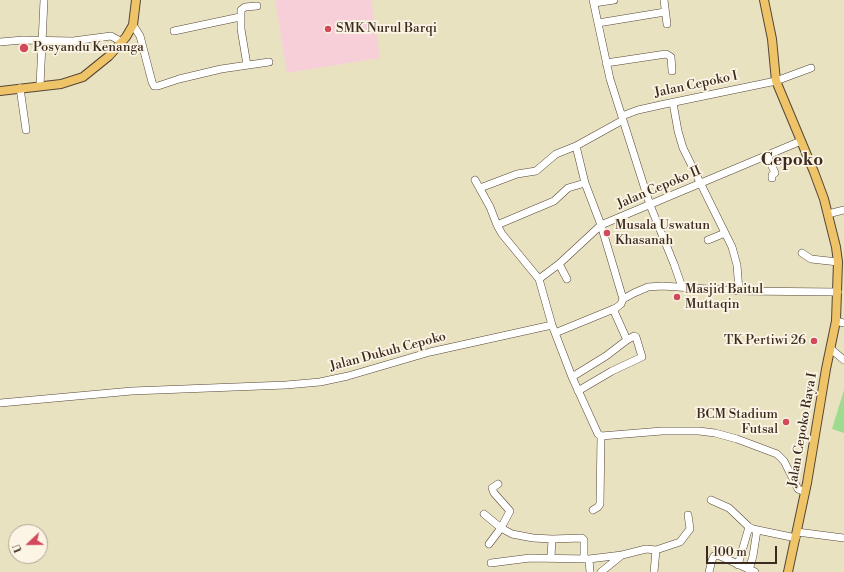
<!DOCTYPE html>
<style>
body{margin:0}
#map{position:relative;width:844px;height:572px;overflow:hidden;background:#e9e2c0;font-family:"Libre Bodoni",serif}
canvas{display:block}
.north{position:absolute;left:8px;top:524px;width:40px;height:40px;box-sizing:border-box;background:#fcf5e5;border:1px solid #afa495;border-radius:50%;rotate:248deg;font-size:11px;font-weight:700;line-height:16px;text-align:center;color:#3b2a1e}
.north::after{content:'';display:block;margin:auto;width:14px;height:18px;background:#d1495b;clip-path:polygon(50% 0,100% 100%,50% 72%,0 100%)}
.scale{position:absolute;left:706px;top:546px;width:71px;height:18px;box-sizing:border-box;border:2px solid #3b2a1e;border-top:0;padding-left:5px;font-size:12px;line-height:14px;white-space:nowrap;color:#3b2a1e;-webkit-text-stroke:3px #fcf5e5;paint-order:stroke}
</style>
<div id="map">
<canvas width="844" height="572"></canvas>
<div class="north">U</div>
<div class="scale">100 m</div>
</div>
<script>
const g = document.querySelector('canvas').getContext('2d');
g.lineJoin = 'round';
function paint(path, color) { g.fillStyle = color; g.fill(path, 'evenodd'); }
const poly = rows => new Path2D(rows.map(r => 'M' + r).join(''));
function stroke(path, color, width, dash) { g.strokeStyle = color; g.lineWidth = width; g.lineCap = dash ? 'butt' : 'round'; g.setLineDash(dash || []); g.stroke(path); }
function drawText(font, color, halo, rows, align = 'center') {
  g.font = font + ' "Libre Bodoni",serif'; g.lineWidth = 3.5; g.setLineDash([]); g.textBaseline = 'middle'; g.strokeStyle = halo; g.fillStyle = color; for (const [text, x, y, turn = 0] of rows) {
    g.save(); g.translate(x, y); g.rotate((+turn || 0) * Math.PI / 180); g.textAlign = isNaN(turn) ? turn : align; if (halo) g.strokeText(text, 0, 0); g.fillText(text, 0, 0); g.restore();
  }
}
const built = poly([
 [275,0,371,0,380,58,287,73]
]);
const green = poly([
 [844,390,844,433,832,429]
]);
const minor = poly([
 [593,0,610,79,623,120,650,205,674,264,682,287],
 [664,0,667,24],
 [594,3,614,0],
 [598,23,665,12],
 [133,25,140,36,152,82,154,86,158,86,179,79,221,69,269,62],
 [174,31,240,17],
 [0,42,23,40,73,41,111,36,122,42],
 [606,63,666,54,671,57,672,71],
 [247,65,241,29,241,10,245,7,257,6],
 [40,86,44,0],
 [20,88,26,130],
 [673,103,678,131,683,148,732,247,737,265,739,291],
 [622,116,638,110,665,104,776,81,811,68],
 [576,146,585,183,601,225,623,299],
 [767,155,775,173,772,175,772,178],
 [475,180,490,207,497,225,502,234,539,279,552,325,572,377,598,434,601,436,662,431,699,431,715,433,737,439,777,454,784,461,798,489,805,492],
 [480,188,517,174,536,171,556,154,576,146,623,120],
 [828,214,844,210],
 [497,225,554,201,568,188,585,183],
 [708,240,725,233],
 [802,253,811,259,838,262],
 [559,264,567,279],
 [539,279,559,264,601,225,801,141],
 [623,299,634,293,648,287,662,286,739,291,838,292],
 [613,309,627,340],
 [836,321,844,323],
 [555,333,616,308,621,304,623,299],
 [831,349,844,360],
 [572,377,606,356,627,340,634,336,636,337,642,357,612,371,578,391],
 [0,403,132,391,286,385,320,382,348,376,430,352,552,325],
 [711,500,729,508,749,527,753,529,796,538],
 [593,510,598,507,600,504,601,436],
 [484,514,501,528,512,534,533,538,552,539,551,557],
 [797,532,844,538],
 [552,539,582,538,584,540,584,558],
 [489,544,501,528,510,511,494,493,492,488,498,484],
 [622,555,646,549,656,550,680,542,690,529,688,515],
 [589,559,590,572],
 [491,563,530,558,589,559,622,555,601,572],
 [738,565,749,527],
 [749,570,753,556,757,530],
 [654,572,656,550],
 [709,572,712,560,714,556,718,555,755,572]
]);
const major = poly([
 [764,0,772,39,776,81,814,172,824,199,836,247,838,262,836,321,826,369,807,483,788,572],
 [0,91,61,84,83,77,109,56,126,37,133,25,136,0]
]);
const markers = [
 [328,29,4,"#d1495b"],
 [24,48,5,"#d1495b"],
 [607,233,4,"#d1495b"],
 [677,297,4,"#d1495b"],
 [814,341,4,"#d1495b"],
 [786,422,4,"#d1495b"]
];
const poiNames = [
 ["SMK Nurul Barqi",336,29],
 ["Posyandu Kenanga",33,48],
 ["Musala Uswatun",615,226],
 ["Khasanah",615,241],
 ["Masjid Baitul",685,290],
 ["Muttaqin",685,305],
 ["TK Pertiwi 26",806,341,"right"],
 ["BCM Stadium",778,415,"right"],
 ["Futsal",778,430,"right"]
];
const streetNames = [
 ["Jalan Cepoko I",696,85,-12],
 ["Jalan Cepoko II",659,188,-23],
 ["Jalan Dukuh Cepoko",388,352,-15],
 ["Jalan Cepoko Raya I",803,430,-80]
];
const districtNames = [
 ["Cepoko",792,161]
];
paint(built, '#f6cfd8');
paint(green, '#9fdb8f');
stroke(minor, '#554636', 8);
stroke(major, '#554636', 10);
stroke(minor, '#fff', 7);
stroke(major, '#efc469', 8);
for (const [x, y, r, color] of markers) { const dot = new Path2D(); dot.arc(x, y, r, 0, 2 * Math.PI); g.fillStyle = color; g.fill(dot); stroke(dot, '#fcf5e5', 1.5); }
drawText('13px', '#3b2a1e', '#fcf5e5', poiNames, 'left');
drawText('13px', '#3b2a1e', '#fcf5e5', streetNames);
drawText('bold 17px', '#3b2a1e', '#fcf5e5', districtNames);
</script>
